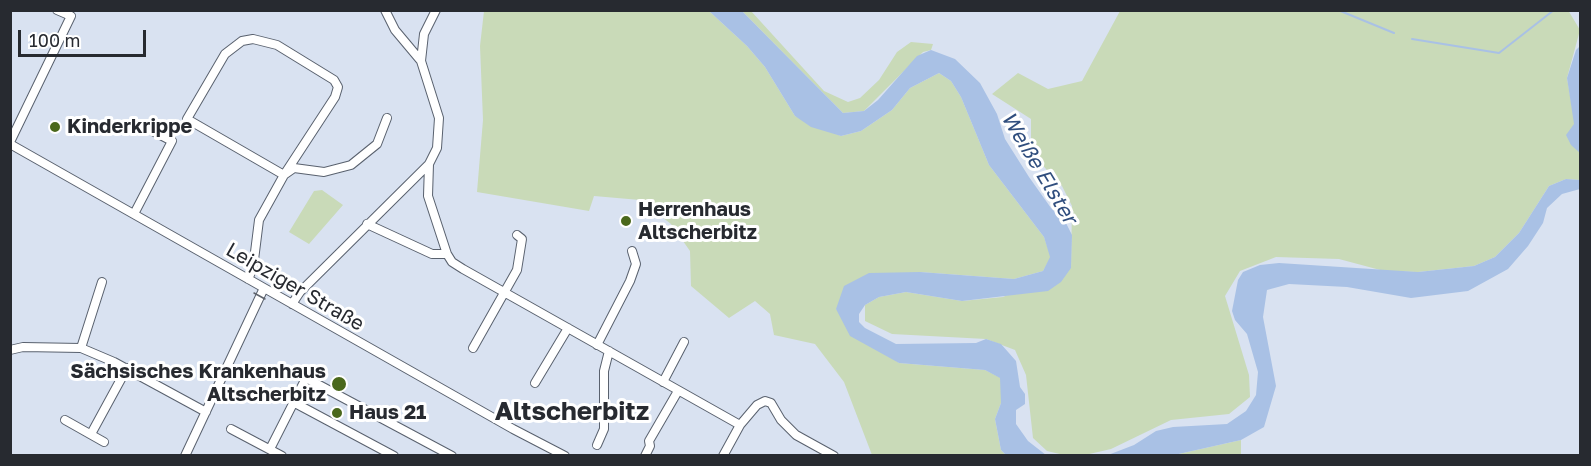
<!DOCTYPE html>
<meta charset="utf-8">
<style>
body{margin:0}
#map{position:relative;width:1591px;height:466px;overflow:hidden;background:#d9e2f1;font-family:"Golos Text",sans-serif}
canvas{display:block}
.frame{position:absolute;inset:0;border:12px solid #272a30;pointer-events:none}
.scale{position:absolute;left:18px;top:30px;width:128px;height:27px;box-sizing:border-box;border:3px solid #272a30;border-top:0;padding-left:8px;font-size:18px;line-height:21px;white-space:nowrap;color:#272a30;-webkit-text-stroke:4px #fff;paint-order:stroke}
</style>
<div id="map">
<canvas width="1591" height="466"></canvas>
<div class="frame"></div>
<div class="scale">100 m</div>
</div>
<script>
const g = document.querySelector('canvas').getContext('2d');
g.lineJoin = 'round';
function paint(path, color) { g.fillStyle = color; g.fill(path, 'evenodd'); }
const poly = rows => new Path2D(rows.map(r => 'M' + r).join(''));
function stroke(path, color, width, dash) { g.strokeStyle = color; g.lineWidth = width; g.lineCap = dash ? 'butt' : 'round'; g.setLineDash(dash || []); g.stroke(path); }
function drawText(font, color, halo, rows, align = 'center') {
  g.font = font + ' "Golos Text",sans-serif'; g.lineWidth = 6; g.setLineDash([]); g.textBaseline = 'middle'; g.strokeStyle = halo; g.fillStyle = color; for (const [text, x, y, turn = 0] of rows) {
    g.save(); g.translate(x, y); g.rotate((+turn || 0) * Math.PI / 180); g.textAlign = isNaN(turn) ? turn : align; if (halo) g.strokeText(text, 0, 0); g.fillText(text, 0, 0); g.restore();
  }
}
const green = poly([
 [1568,10,1580,30,1567,78,1580,153,1580,180,1566,179,1549,186,1519,233,1495,257,1474,266,1418,272,1384,271,1339,259,1276,257,1240,271,1225,296,1249,375,1250,397,1229,414,1171,420,1111,449,1085,455,1064,455,1047,451,1033,438,1026,375,1015,350,986,339,892,334,865,321,865,305,879,297,906,292,962,301,1003,297,1071,268,1072,206,1062,186,1031,153,1031,119,992,94,1018,73,1048,89,1082,81,1120,11],
 [484,11,709,11,747,46,765,67,795,116,841,136,861,131,892,110,910,88,939,73,951,81,961,97,989,165,1044,237,1051,257,1043,271,1014,279,920,272,836,309,899,363,985,370,1001,378,1001,403,995,419,1001,450,1006,455,872,455,844,382,815,344,774,335,770,314,755,301,729,318,691,286,690,251,671,224,640,200,594,196,589,211,477,192,483,120,480,46],
 [742,11,751,11,824,91,848,102,860,98,879,80,897,52,911,42,933,44,931,50,923,52,864,111,843,113],
 [322,190,343,205,309,244,289,232,314,191],
 [1241,440,1241,455,1174,455]
]);
const water = poly([
 [709,11,742,11,843,113,864,111,878,100,917,56,931,50,955,59,980,83,997,114,1005,139,1029,177,1051,208,1066,223,1072,235,1071,268,1061,282,1048,291,962,301,906,292,879,297,865,305,859,314,859,322,865,328,896,344,976,343,986,339,1001,344,1016,361,1020,387,1025,394,1025,404,1016,410,1016,424,1028,441,1046,455,1006,455,1001,450,995,419,1001,403,1000,378,985,370,899,363,850,336,836,309,844,286,869,273,920,272,1014,279,1043,271,1050,257,1044,237,989,165,961,97,951,81,939,73,910,88,892,110,861,131,841,136,811,127,795,116,765,67,747,46],
 [1580,46,1580,153,1571,145,1566,135,1574,124,1567,78,1576,50],
 [1566,179,1580,180,1580,189,1562,194,1547,208,1543,223,1528,246,1508,269,1468,291,1411,298,1347,287,1289,284,1267,290,1263,317,1276,386,1264,427,1241,440,1174,455,1108,455,1134,445,1156,431,1173,427,1227,424,1246,411,1256,395,1258,372,1247,334,1235,320,1232,311,1238,280,1243,272,1260,265,1279,263,1418,272,1474,266,1495,257,1519,233,1549,186]
]);
const stream = poly([
 [1338,10,1394,33],
 [1412,39,1499,53,1554,10]
]);
const minor = poly([
 [253,39,277,45,334,80,338,87,335,97,284,175,187,119,225,54,242,41,253,39],
 [421,61,424,34,436,10],
 [10,142,71,16,57,10],
 [10,144,513,429,565,456],
 [134,214,172,141,143,126],
 [367,224,432,254,447,254,428,196,429,164],
 [447,254,452,262,463,269,740,425],
 [248,279,253,268,259,220,284,175,294,168,324,172,351,165,377,144,387,118],
 [292,304,300,292,429,164,437,148,439,118,421,61,395,30,385,10],
 [597,345,630,281,636,264,632,251],
 [81,348,102,282],
 [473,348,517,270,522,239,517,235],
 [10,350,23,347,81,348,114,362,206,412],
 [663,382,684,342],
 [535,383,568,328],
 [293,402,394,456],
 [65,420,104,442],
 [231,429,282,456],
 [91,434,127,368],
 [597,445,604,429,604,371,609,351],
 [270,449,306,378,452,456],
 [185,456,264,288],
 [645,456,650,446,649,441,678,391],
 [723,456,740,425,757,405,765,401,771,403,781,420,796,435,834,456]
]);
const tram = poly([
 [254,293,265,299]
]);
const markers = [
 [55,127,6,"#4a681c"],
 [626,221,6,"#4a681c"],
 [339,384,8,"#4a681c"],
 [337,413,6,"#4a681c"]
];
const poiNames = [
 ["Kinderkrippe",67,127],
 ["Herrenhaus",638,210],
 ["Altscherbitz",638,233],
 ["Sächsisches Krankenhaus",326,372,"right"],
 ["Altscherbitz",326,395,"right"],
 ["Haus 21",349,413]
];
const streetNames = [
 ["Leipziger Straße",295,287,30]
];
const waterNames = [
 ["Weiße Elster",1039,168,59]
];
const districtNames = [
 ["Altscherbitz",572,412]
];
paint(green, '#c9dab8');
paint(water, '#a9c1e5');
stroke(stream, '#a9c1e5', 2);
stroke(minor, '#59616e', 10);
stroke(minor, '#fff', 8);
stroke(tram, '#5e636c', 1.5);
for (const [x, y, r, color] of markers) { const dot = new Path2D(); dot.arc(x, y, r, 0, 2 * Math.PI); g.fillStyle = color; g.fill(dot); stroke(dot, '#fff', 2); }
drawText('bold 20px', '#272a30', '#fff', poiNames, 'left');
drawText('20px', '#272a30', '#fff', streetNames);
drawText('italic 21px', '#304e7e', '#fff', waterNames);
drawText('bold 26px', '#272a30', '#fff', districtNames);
</script>
